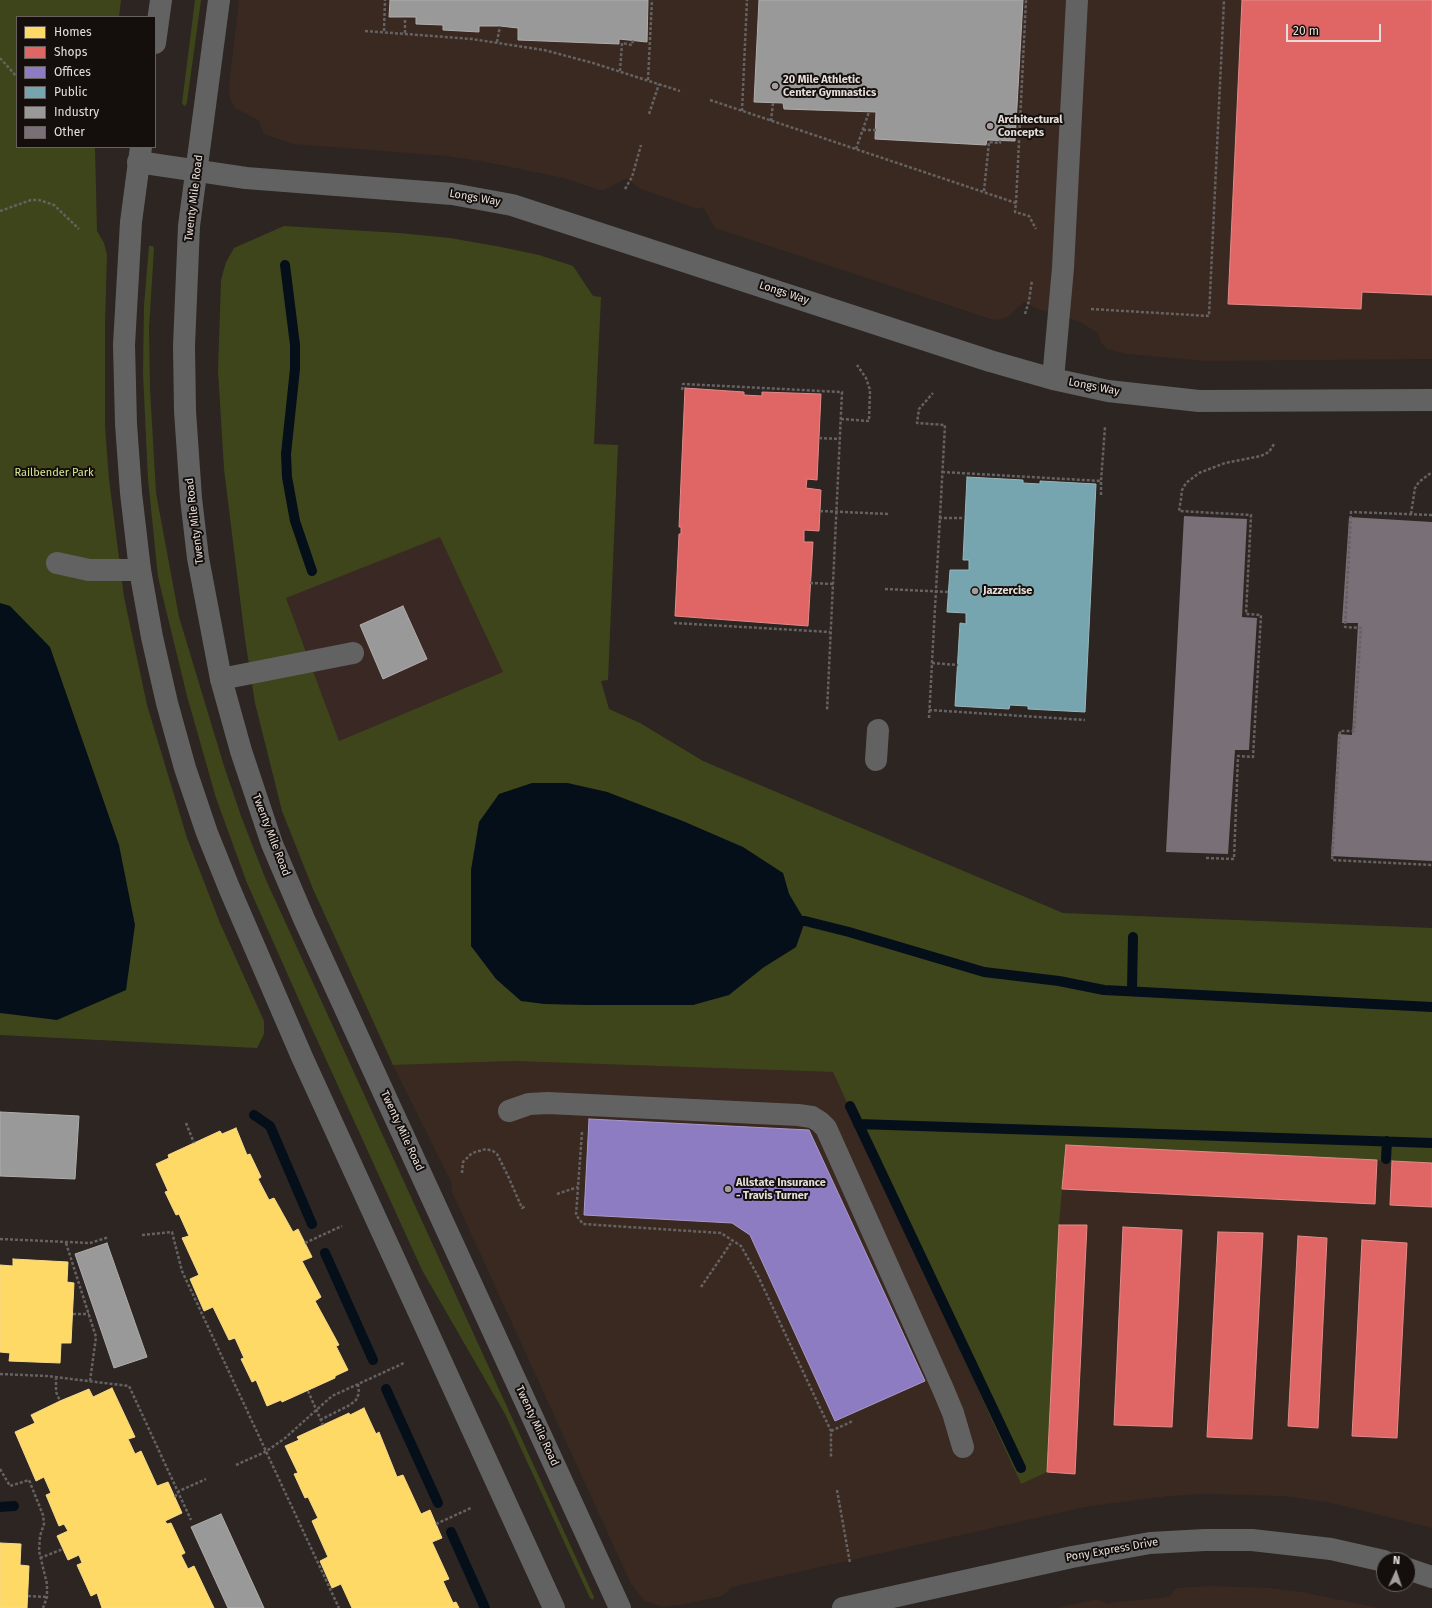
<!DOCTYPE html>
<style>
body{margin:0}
#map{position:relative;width:1432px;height:1608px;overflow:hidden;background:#2c2522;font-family:"Fira Sans",sans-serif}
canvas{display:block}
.legend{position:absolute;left:16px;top:16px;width:140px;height:132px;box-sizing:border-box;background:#140f0c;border:1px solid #68615e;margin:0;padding:5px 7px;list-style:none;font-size:12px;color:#e5ddd9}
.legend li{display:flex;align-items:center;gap:8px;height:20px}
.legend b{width:20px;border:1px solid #68615e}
.north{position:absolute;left:1376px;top:1552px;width:40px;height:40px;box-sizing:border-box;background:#140f0c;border:1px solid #68615e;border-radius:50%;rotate:3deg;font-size:11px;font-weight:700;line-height:16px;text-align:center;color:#e5ddd9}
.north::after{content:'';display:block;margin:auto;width:14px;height:18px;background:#a49d99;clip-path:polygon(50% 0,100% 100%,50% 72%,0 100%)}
.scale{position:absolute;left:1286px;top:24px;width:95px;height:18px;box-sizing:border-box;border:2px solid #e5ddd9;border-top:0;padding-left:5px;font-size:12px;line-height:14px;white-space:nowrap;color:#e5ddd9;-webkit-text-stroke:3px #140f0c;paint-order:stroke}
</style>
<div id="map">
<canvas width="1432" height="1608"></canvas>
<ul class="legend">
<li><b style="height:11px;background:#ffd966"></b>Homes</li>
<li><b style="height:11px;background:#e06666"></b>Shops</li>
<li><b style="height:11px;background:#8e7cc3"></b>Offices</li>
<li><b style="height:11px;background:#76a5af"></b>Public</li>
<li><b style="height:11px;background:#999"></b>Industry</li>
<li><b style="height:11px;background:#796f77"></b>Other</li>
</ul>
<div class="north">N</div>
<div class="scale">20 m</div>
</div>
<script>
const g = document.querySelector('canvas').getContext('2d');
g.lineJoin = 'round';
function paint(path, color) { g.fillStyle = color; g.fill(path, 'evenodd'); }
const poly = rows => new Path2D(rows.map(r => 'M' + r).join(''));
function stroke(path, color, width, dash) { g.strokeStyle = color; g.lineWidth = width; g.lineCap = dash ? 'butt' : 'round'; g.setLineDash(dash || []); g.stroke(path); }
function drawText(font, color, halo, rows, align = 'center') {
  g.font = font + ' "Fira Sans",sans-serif'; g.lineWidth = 4; g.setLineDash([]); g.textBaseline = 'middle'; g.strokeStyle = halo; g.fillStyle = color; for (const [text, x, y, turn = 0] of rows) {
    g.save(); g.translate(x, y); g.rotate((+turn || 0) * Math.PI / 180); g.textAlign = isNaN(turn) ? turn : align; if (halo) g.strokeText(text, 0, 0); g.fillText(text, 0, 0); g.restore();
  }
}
const built = poly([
 [239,0,1432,0,1432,359,1207,361,1127,354,1107,349,1101,343,1098,333,1078,321,1038,309,1024,302,1009,316,998,320,991,319,715,228,703,207,698,209,639,188,627,178,604,190,599,190,564,178,486,162,447,156,293,144,264,134,258,120,235,108,231,101,229,92,230,76],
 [513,1061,833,1072,1021,1484,1059,1225,1066,1145,1432,1163,1432,1528,1327,1502,1282,1496,1205,1494,1168,1496,1090,1506,1014,1523,732,1587,722,1596,685,1604,664,1607,645,1601,631,1584,452,1192,451,1182,393,1065],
 [1210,1586,1269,1588,1302,1592,1379,1608,1056,1608,1097,1599,1107,1604,1115,1602,1160,1598,1170,1596,1176,1588]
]);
const industrial = poly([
 [440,536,503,672,339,741,286,598]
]);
const green = poly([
 [0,0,121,0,119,17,17,17,17,147,95,147,97,231,104,243,107,255,105,323,105,426,109,479,124,597,147,705,187,838,220,923,264,1021,264,1034,257,1048,0,1035],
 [195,0,201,0,187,102,186,105,184,106,182,103],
 [284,226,399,233,450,238,501,247,539,255,573,266,593,296,601,297,594,444,618,445,608,680,601,681,609,709,640,723,703,761,1063,913,1432,928,1432,1163,1066,1145,1059,1225,1047,1472,1021,1484,833,1072,513,1061,393,1065,313,889,282,811,255,703,245,639,224,469,218,370,221,280,226,262,234,248],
 [440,537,503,672,339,741,286,598],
 [567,783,607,792,685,822,783,873,789,894,805,921,796,947,764,967,693,1005,544,1004,471,946,472,931],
 [149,246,153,246,154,249,149,328,150,389,156,493,179,617,224,766,241,816,266,880,594,1597,593,1600,590,1598,505,1414,422,1270,303,1009,247,883,216,798,187,696,158,577,148,479,143,374,144,306]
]);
const water = poly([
 [0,603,10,606,50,647,119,845,135,925,126,990,57,1020,0,1013],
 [532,783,567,783,607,792,685,822,743,847,783,873,789,894,805,921,796,947,764,967,729,995,693,1005,587,1005,544,1004,521,1001,496,979,471,946,471,870,479,822,499,794]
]);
const homes = poly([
 [236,1128,247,1155,250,1154,261,1177,258,1179,269,1200,274,1198,293,1232,298,1229,312,1257,302,1261,321,1297,315,1301,339,1345,336,1346,348,1370,335,1376,335,1378,282,1402,281,1400,267,1406,256,1380,252,1382,241,1359,244,1358,235,1338,229,1340,213,1307,204,1311,190,1279,199,1275,182,1238,189,1236,179,1214,176,1215,165,1192,168,1191,156,1164,169,1158,168,1155,220,1131,222,1134,236,1128],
 [13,1259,68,1262,67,1282,74,1283,71,1343,61,1343,60,1363,9,1361,10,1353,0,1352,0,1265,13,1266,13,1259],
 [112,1388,135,1437,128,1439,135,1454,141,1451,157,1486,168,1482,182,1513,165,1521,167,1524,171,1523,185,1553,181,1555,188,1569,194,1566,214,1608,102,1608,97,1593,91,1596,77,1565,82,1563,79,1555,68,1560,57,1536,68,1531,64,1524,59,1526,46,1495,51,1493,44,1477,36,1481,15,1432,35,1423,31,1415,60,1401,89,1389,93,1397,112,1388],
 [364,1408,376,1434,379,1432,397,1477,403,1475,421,1514,430,1510,442,1538,432,1542,449,1579,443,1581,453,1603,456,1602,459,1608,352,1608,341,1584,332,1588,320,1561,328,1557,312,1521,318,1518,308,1497,305,1498,294,1474,298,1473,285,1446,299,1440,297,1437,349,1413,350,1415,364,1408],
 [0,1543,21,1544,20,1565,29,1566,27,1608,0,1608,0,1543]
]);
const shops = poly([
 [1242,0,1432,0,1432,295,1362,292,1361,309,1228,304,1242,0],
 [685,388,744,392,744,395,762,396,762,392,821,394,817,480,807,479,806,488,821,490,819,531,804,530,804,542,813,542,808,626,675,616,679,534,681,534,681,527,679,527,685,388],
 [1066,1145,1377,1160,1375,1204,1062,1189,1066,1145],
 [1392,1161,1432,1163,1432,1207,1390,1205,1392,1161],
 [1059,1225,1087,1225,1075,1474,1047,1472,1059,1225],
 [1123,1227,1182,1230,1172,1427,1114,1425,1123,1227],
 [1218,1232,1263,1233,1252,1439,1207,1437,1218,1232],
 [1298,1236,1327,1238,1318,1428,1288,1426,1298,1236],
 [1362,1240,1407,1243,1397,1438,1352,1436,1362,1240]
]);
const offices = poly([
 [589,1119,809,1130,925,1381,835,1421,750,1235,732,1223,584,1215,589,1119]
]);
const public = poly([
 [967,477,1023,480,1023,483,1040,484,1040,481,1096,484,1085,712,1028,709,1028,706,1010,705,1009,709,955,706,960,623,966,624,966,613,947,612,950,570,969,570,969,560,963,560,967,477]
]);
const industry = poly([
 [390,0,648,0,647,42,619,39,619,44,518,40,518,28,500,26,479,26,479,32,443,30,443,25,416,24,416,17,389,17,390,0],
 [759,0,1023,0,1015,141,987,140,986,145,875,139,876,112,784,109,783,103,754,102,759,0],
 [403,606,427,659,383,679,360,625,403,606],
 [0,1112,79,1116,75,1179,0,1176,0,1112],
 [107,1243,147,1357,114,1368,75,1254,107,1243],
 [221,1514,264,1608,228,1608,191,1527,221,1514]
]);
const stream = poly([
 [285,265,295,345,295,369,286,454,287,477,295,521,312,571],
 [791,921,805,921,849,932,984,972,1059,981,1104,990,1432,1007],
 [1132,991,1133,937],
 [850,1106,1021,1468],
 [254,1115,270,1126,312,1224],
 [858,1124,1432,1143],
 [1386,1159,1387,1141],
 [325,1253,373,1360],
 [386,1389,438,1503],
 [0,1507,14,1506],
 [451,1532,485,1608]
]);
const building = poly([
 [1184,516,1247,519,1242,617,1257,618,1249,750,1235,750,1228,854,1166,852],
 [1349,517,1432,522,1432,861,1331,856,1338,734,1352,735,1358,623,1342,623]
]);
const path = poly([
 [365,31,472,39,544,50,593,63,680,91],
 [384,31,385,0],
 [405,33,405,17],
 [497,42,500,26],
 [0,58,17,77],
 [620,71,622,43,632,45,633,40],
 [648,80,652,0],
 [710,100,1016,203,1015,212,1029,216,1036,229],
 [742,111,747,0],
 [649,114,659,84],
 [771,121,773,103],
 [863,130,876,130],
 [856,149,869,112],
 [625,189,632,177,641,145],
 [984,191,989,142,1000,143,1000,140],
 [1016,203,1026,0],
 [0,211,31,200,39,200,54,205,79,229],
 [1091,309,1209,316,1224,0],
 [1025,314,1029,301,1032,280],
 [682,390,683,384,842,392,827,711],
 [841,419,869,421,870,390,866,378,857,365],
 [819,438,840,439],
 [942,472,1101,481,1105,427],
 [1101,495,1101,481],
 [820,511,889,514],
 [1411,514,1415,488,1419,482,1432,472],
 [1432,515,1351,512,1345,627,1361,628,1354,731,1340,731,1332,860,1432,865],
 [939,518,965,518],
 [810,583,833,584],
 [885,589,949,592],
 [674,623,830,632],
 [932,663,958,665],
 [929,710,1085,720],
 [929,718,945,425,917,423,919,409,933,393],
 [1206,858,1234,859,1238,756,1253,757,1261,615,1246,614,1251,515,1179,511,1181,499,1182,490,1186,483,1199,473,1225,463,1261,456,1269,452,1274,444],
 [186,1123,194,1143],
 [582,1132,576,1215,583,1224,721,1233,741,1246,758,1276,831,1431,831,1457],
 [462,1173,463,1162,472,1153,486,1149,493,1151,497,1154,508,1176,522,1208,526,1206],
 [557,1194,578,1187],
 [142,1235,172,1232,182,1271,339,1608],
 [0,1239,90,1243,109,1237],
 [66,1243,96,1337,90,1381],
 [305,1243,342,1226],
 [701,1287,733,1240],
 [73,1314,89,1314],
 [0,1374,47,1376,129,1386,191,1520],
 [56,1377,56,1392,60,1401],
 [308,1391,323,1425],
 [320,1420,350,1405,356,1400,359,1393,358,1384],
 [831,1431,853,1421],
 [236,1465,265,1452,284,1439,332,1396,404,1363],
 [0,1469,10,1486,29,1480,43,1515,44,1524,40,1536,39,1551,47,1584,47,1597,43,1608],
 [837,1490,850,1563],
 [175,1497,179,1491,206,1479],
 [436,1524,471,1508],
 [40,1558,63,1549],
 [28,1596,47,1597]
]);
const minor = poly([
 [138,162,246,178,452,194,512,205,990,361,1053,379,1108,391,1199,401,1432,400],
 [1053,379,1063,268,1077,0],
 [57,563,89,570,140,570],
 [221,679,353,653],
 [876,760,878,730],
 [509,1111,529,1104,548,1103,798,1115,812,1117,820,1122,826,1128,943,1389,953,1413,963,1447],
 [1408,1569,1432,1577],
 [843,1608,1072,1557,1150,1543,1205,1540,1252,1540,1331,1549,1384,1561]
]);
const major = poly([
 [219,0,189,226,184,346,185,411,191,498,198,558,221,679,241,751,272,844,304,919,620,1608],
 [155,43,161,0],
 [141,147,131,222,124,345,126,424,131,493,140,570,152,637,167,703,185,768,207,833,230,890,302,1057,554,1608]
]);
const markers = [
 [775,86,4,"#a49d99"],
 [990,126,4,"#a49d99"],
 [975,591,4,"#a49d99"],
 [728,1189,4,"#a49d99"]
];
const poiNames = [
 ["20 Mile Athletic",783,80],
 ["Center Gymnastics",783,93],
 ["Architectural",998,120],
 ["Concepts",998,133],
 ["Jazzercise",983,591],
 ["Allstate Insurance",736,1183],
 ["- Travis Turner",736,1196]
];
const streetNames = [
 ["Twenty Mile Road",194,198,-83],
 ["Longs Way",475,198,10],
 ["Longs Way",784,293,18],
 ["Longs Way",1094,387,11],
 ["Twenty Mile Road",195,521,-97],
 ["Twenty Mile Road",271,835,69],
 ["Twenty Mile Road",402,1131,65],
 ["Twenty Mile Road",537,1426,65],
 ["Pony Express Drive",1112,1550,-10]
];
const parkNames = [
 ["Railbender Park",54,473]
];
paint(built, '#3a2921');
paint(industrial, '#3a2824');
paint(green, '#3f451a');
paint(water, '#050f1a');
paint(homes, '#ffd966');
stroke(homes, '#f7da88', 1);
paint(shops, '#e06666');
stroke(shops, '#e28a88', 1);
paint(offices, '#8e7cc3');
stroke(offices, '#a899ca', 1);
paint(public, '#76a5af');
stroke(public, '#97b6bc', 1);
paint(industry, '#999');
stroke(industry, '#b0adac', 1);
stroke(stream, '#050f1a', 10);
paint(building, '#796f77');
stroke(path, '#646262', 2.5, [3, 2]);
stroke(minor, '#626263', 22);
stroke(major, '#636263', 22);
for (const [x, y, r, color] of markers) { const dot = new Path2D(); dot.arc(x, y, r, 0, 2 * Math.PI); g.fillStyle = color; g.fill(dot); stroke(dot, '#140f0c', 1.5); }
drawText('bold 11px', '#e5ddd9', '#140f0c', poiNames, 'left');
drawText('11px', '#e5ddd9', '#140f0c', streetNames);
drawText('11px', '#d7e991', '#140f0c', parkNames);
</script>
